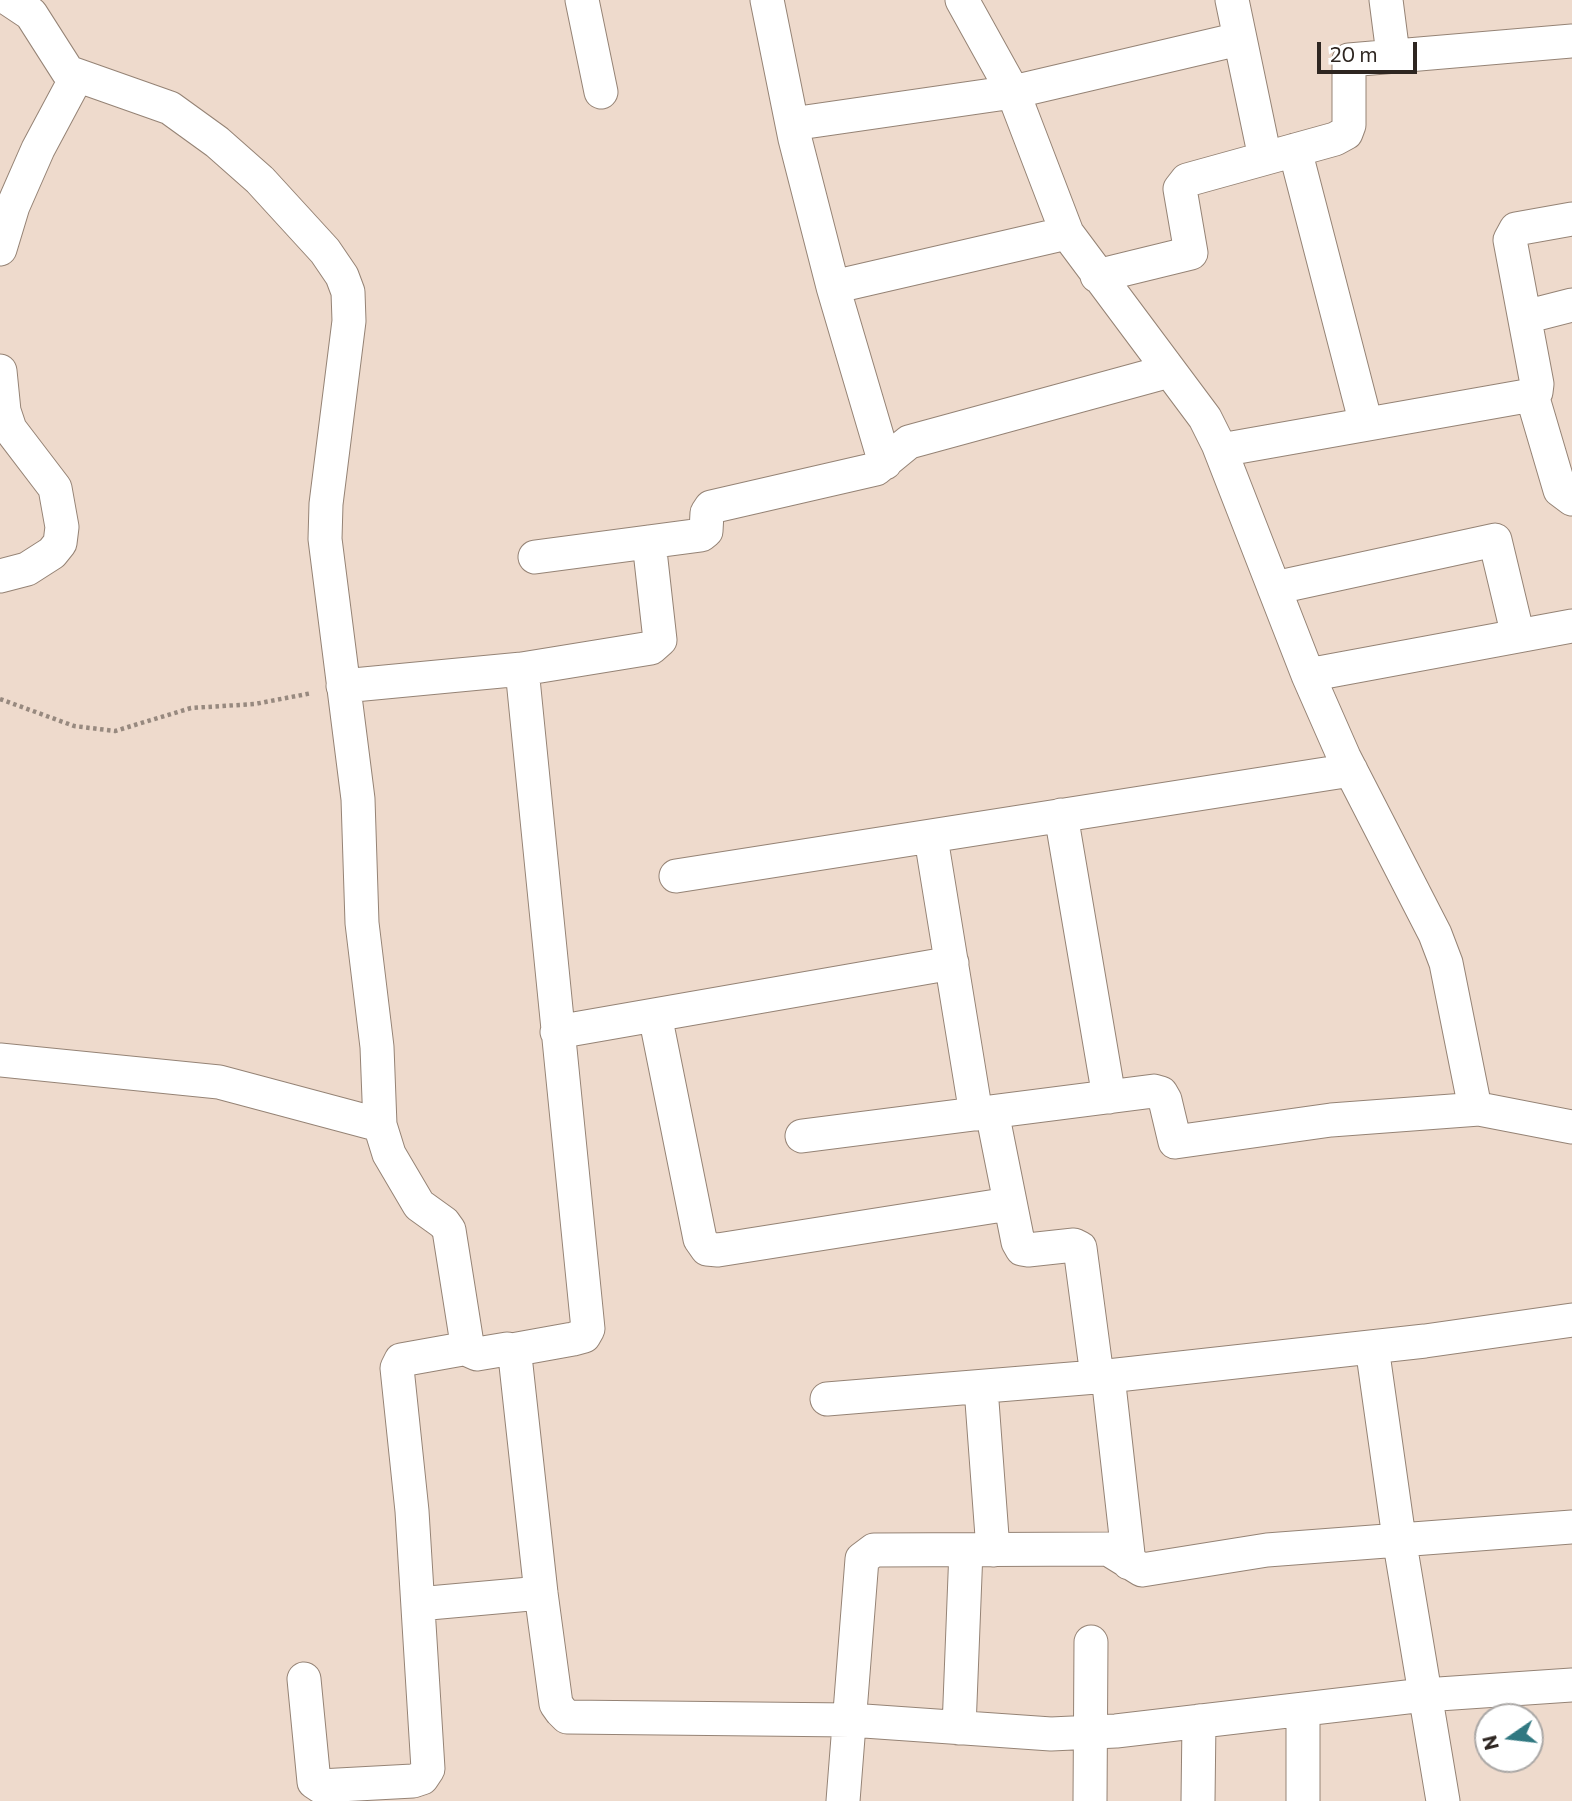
<!DOCTYPE html>
<style>
body{margin:0}
#map{position:relative;width:1572px;height:1801px;overflow:hidden;background:#eedacc;font-family:Commissioner,sans-serif}
canvas{display:block}
.north{position:absolute;left:1474px;top:1703px;width:70px;height:70px;box-sizing:border-box;background:#fff;border:2px solid #aba8a6;border-radius:50%;rotate:256deg;font-size:19px;font-weight:700;line-height:28px;text-align:center;color:#2e2621}
.north::after{content:'';display:block;margin:auto;width:24px;height:32px;background:#307881;clip-path:polygon(50% 0,100% 100%,50% 72%,0 100%)}
.scale{position:absolute;left:1317px;top:42px;width:100px;height:32px;box-sizing:border-box;border:4px solid #2e2621;border-top:0;padding-left:9px;font-size:21px;line-height:24px;white-space:nowrap;color:#2e2621;-webkit-text-stroke:5px #fff;paint-order:stroke}
</style>
<div id="map">
<canvas width="1572" height="1801"></canvas>
<div class="north">N</div>
<div class="scale">20 m</div>
</div>
<script>
const g = document.querySelector('canvas').getContext('2d');
g.lineJoin = 'round';
const poly = rows => new Path2D(rows.map(r => 'M' + r).join(''));
function stroke(path, color, width, dash) { g.strokeStyle = color; g.lineWidth = width; g.lineCap = dash ? 'butt' : 'round'; g.setLineDash(dash || []); g.stroke(path); }
const path = poly([
 [0,699,74,726,115,731,191,708,255,704,312,693]
]);
const street = poly([
 [10,0,31,14,68,72,170,108,217,142,260,180,325,251,342,276,348,292,349,321,326,504,325,539,358,799,362,923,377,1047,380,1125,389,1154,419,1205,444,1223,449,1230,468,1350,477,1354,507,1349,512,1350,515,1356,541,1593,556,1704,561,1711,567,1717,850,1720,1051,1734,1116,1731,1424,1695,1572,1685],
 [582,0,601,92],
 [767,0,795,139,833,287,885,463],
 [962,0,1013,92,1067,233,1205,418,1218,444,1308,675,1344,757,1435,934,1446,963,1474,1103,1479,1109,1572,1127],
 [1232,0,1265,158],
 [1386,0,1393,54],
 [792,124,1013,92,1239,39],
 [1295,150,1366,424],
 [0,249,13,206,38,149,76,78],
 [1097,276,1191,253,1180,189,1187,180,1335,139,1346,133,1349,125,1349,60,1572,41],
 [833,287,1067,233],
 [1525,317,1572,305],
 [0,371,4,411,10,429,55,488,62,527,60,543,52,553,27,569,0,576],
 [1532,395,1560,490,1572,499],
 [1221,450,1532,395,1536,392,1537,384,1510,240,1516,229,1572,219],
 [535,557,701,535,706,531,707,513,711,507,876,469,909,442,1169,371],
 [1274,588,1495,540,1518,636],
 [1308,675,1572,626],
 [343,686,522,669,651,648,660,640,649,542],
 [1061,815,1109,1097],
 [931,838,976,1114],
 [676,876,1351,770],
 [655,1015,700,1239,707,1249,718,1250,1009,1204],
 [557,1032,952,963],
 [0,1060,219,1082,380,1125],
 [992,1112,1018,1242,1022,1249,1028,1250,1074,1245,1080,1248,1097,1376],
 [802,1136,1154,1091,1161,1093,1165,1100,1175,1142,1331,1120,1479,1109],
 [1372,1347,1399,1538,1443,1801],
 [512,1350,573,1339,584,1336,588,1329,522,669],
 [1108,1376,1129,1563],
 [981,1388,993,1550],
 [827,1399,1108,1376,1425,1341,1572,1320],
 [418,1604,541,1593],
 [304,1679,314,1782,320,1786,413,1781,422,1778,428,1769,412,1511,397,1368,401,1360,468,1348],
 [1303,1709,1303,1801],
 [959,1728,966,1550],
 [843,1801,862,1559,874,1550,1108,1549,1142,1570,1267,1550,1572,1527],
 [1090,1801,1091,1642],
 [1198,1801,1199,1721]
]);
stroke(street, '#958375', 35);
stroke(path, '#97897f', 4.5, [3.5, 3.5]);
stroke(street, '#fff', 33);
</script>
